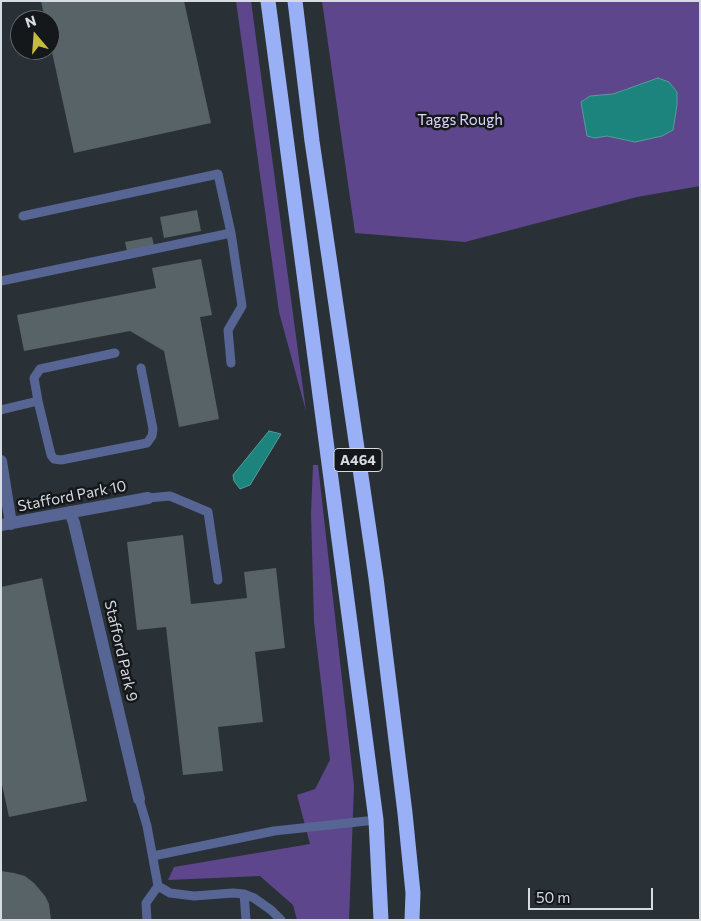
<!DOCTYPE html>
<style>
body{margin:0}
#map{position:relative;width:701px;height:921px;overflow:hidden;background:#293137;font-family:Commissioner,sans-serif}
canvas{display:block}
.frame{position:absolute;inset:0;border:2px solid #d7dce0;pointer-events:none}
.north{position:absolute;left:10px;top:10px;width:50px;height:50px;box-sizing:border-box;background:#15181b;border:1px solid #63666a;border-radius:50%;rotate:342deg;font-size:14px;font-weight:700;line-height:20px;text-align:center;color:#d7dce0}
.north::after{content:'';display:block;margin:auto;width:18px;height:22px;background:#c7bb3c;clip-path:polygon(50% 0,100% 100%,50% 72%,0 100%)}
.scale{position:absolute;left:528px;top:888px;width:125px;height:22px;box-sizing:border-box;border:2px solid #d7dce0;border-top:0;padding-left:6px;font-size:15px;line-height:18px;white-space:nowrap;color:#d7dce0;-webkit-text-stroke:4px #15181b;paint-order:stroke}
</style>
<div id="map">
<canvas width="701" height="921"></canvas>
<div class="frame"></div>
<div class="north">N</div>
<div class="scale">50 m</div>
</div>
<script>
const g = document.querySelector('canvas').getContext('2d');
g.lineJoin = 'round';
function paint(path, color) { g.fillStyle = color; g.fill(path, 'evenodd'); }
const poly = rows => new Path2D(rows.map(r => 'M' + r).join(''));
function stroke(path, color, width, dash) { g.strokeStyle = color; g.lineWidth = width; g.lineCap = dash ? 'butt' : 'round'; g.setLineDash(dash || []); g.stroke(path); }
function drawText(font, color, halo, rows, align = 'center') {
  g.font = font + ' Commissioner,sans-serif'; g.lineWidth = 5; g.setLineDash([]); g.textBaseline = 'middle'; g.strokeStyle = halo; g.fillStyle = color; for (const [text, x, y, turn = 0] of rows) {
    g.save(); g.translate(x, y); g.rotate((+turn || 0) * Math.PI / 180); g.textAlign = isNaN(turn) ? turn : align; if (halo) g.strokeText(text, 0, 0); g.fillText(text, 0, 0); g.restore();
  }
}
const forest = poly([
 [236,1,251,1,306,411,279,312],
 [322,1,700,1,700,186,637,197,465,242,355,233],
 [628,88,635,142,607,136,595,137,590,96,613,94],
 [313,465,318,465,354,786,349,920,297,920,293,905,260,876,168,880,174,867,310,844,297,795,315,789,330,760,314,622,311,514]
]);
const water = poly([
 [658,78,669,82,677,92,677,105,673,130,662,136,635,142,607,136,595,138,587,136,581,102,590,96,613,94,658,78],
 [269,431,281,434,250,485,240,489,234,481,233,475,269,431]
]);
const building = poly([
 [41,1,184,1,211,123,74,153,50,43,50,20,45,20],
 [197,210,201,231,164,238,160,217],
 [152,237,154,246,127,251,125,242],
 [201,259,212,315,200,317,219,419,179,427,164,351,130,331,24,351,17,315,156,288,152,268],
 [183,535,191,604,247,598,244,572,276,568,285,648,255,652,263,722,218,727,223,771,183,775,166,627,137,630,127,542],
 [42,578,87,801,9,817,1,780,1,587],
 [1,871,14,873,25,876,34,883,45,896,49,904,51,920,1,920]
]);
const lane = poly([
 [1,281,231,233,218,174,23,216],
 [231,363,228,330,242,306,231,233],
 [38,401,51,455,54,459,61,460,147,443,152,436,153,429,141,368],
 [1,410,38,401,34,378,40,369,115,353],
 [148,498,170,496,208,512,218,580],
 [139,799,147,826,158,886,170,893,194,896,233,893,244,894,254,898,271,910,281,920],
 [153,856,274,831,376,820],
 [244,894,246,920],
 [147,920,146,903,158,886]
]);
const street = poly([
 [1,461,11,524],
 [70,512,74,523,139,799],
 [1,525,148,498]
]);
const highway = poly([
 [268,1,376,820,381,920],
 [295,1,312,141,376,578,405,813,413,893,412,920]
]);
const shields = [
 [358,460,48]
];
const shieldNames = [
 ["A464",358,460]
];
const parkNames = [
 ["Taggs Rough",460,120]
];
const streetNames = [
 ["Stafford Park 10",72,496,-11],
 ["Stafford Park 9",121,651,77]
];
paint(forest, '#5e468d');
paint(water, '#1c847c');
stroke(water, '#549e9a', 1);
paint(building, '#576366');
stroke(lane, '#566594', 9);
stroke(street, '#566594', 12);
stroke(highway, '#99b0f6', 15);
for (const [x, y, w] of shields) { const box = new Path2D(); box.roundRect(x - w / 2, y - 11.5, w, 23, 4); g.fillStyle = '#15181b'; g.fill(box); stroke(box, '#d7dce0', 1); }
drawText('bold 14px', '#d7dce0', null, shieldNames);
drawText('15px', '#dfd4fd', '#15181b', parkNames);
drawText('15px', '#d7dce0', '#15181b', streetNames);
</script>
